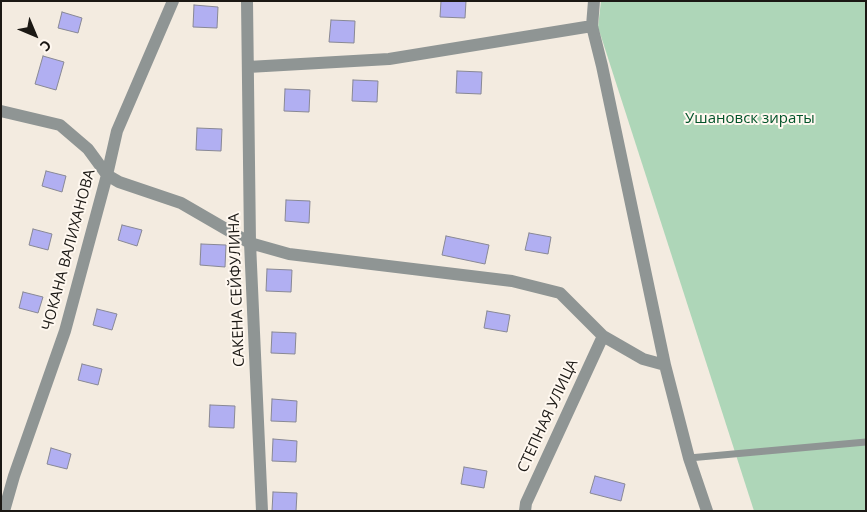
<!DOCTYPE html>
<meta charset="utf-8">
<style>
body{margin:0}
#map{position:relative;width:867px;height:512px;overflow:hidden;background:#f3ebe0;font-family:"Open Sans",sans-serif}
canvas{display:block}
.frame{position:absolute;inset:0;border:2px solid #1b1814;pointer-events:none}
.north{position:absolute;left:10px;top:10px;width:50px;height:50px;-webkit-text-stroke:4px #fff8f0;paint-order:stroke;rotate:135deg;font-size:14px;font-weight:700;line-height:20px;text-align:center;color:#1b1814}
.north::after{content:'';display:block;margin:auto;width:18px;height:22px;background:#1b1814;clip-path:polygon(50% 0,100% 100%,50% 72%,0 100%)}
</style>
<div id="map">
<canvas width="867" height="512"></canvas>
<div class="frame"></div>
<div class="north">С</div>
</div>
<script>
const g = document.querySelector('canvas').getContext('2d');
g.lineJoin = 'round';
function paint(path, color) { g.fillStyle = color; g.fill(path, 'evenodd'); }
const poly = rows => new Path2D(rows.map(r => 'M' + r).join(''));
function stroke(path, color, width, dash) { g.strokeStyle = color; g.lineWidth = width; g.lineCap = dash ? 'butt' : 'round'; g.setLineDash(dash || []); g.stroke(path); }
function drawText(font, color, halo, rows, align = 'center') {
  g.font = font + ' "Open Sans",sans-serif'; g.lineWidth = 4; g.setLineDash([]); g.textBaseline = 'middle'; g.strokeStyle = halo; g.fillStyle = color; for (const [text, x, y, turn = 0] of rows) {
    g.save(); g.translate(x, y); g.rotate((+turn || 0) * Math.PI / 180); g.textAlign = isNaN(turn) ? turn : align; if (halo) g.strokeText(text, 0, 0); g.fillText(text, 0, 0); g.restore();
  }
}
const green = poly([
 [601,1,866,1,866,511,754,511,598,27]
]);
const building = poly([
 [441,1,466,1,465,18,440,17,441,1],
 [194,5,218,7,217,28,193,27,194,5],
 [62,12,82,18,78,33,58,28,62,12],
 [331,20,355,21,354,43,329,42,331,20],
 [43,56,64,62,56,90,35,84,43,56],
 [457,71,482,72,481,94,456,93,457,71],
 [353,80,378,81,377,102,352,101,353,80],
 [285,89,310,90,309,112,284,111,285,89],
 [197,128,222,129,221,151,196,150,197,128],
 [46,171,66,176,62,192,42,186,46,171],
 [286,200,310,201,309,223,285,221,286,200],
 [122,225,142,230,137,246,118,240,122,225],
 [33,229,52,234,48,250,29,245,33,229],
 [529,233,551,237,548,254,525,250,529,233],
 [446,236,489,245,485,264,442,255,446,236],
 [201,244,226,245,225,267,200,265,201,244],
 [267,269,292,270,291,292,266,291,267,269],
 [23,292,43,297,38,313,19,308,23,292],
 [97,309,117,314,112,330,93,325,97,309],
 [487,311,510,315,507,332,484,328,487,311],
 [272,332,296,333,295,354,271,353,272,332],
 [82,364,102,369,98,385,78,380,82,364],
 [272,399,297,401,296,422,271,421,272,399],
 [210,405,235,406,234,428,209,427,210,405],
 [273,439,297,441,296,462,272,461,273,439],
 [51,448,71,454,67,469,47,464,51,448],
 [464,467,487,471,484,488,461,484,464,467],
 [595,476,625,484,621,501,590,493,595,476],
 [273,492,297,493,296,511,272,511,273,492]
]);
const lane = poly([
 [689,458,866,442]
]);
const street = poly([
 [247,1,250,243,262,511],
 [594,1,592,26,602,66,665,365,689,458,707,511],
 [248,67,389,59,592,26],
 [1,111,60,125,88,149,107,175,119,182,181,203,250,243,289,254,512,281,560,293,603,336,643,359,665,365],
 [4,511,14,476,65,331,107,175,117,131,173,1],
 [525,511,526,503,603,336]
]);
const parkNames = [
 ["Ушановск зираты",750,119]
];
const streetNames = [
 ["ЧОКАНА ВАЛИХАНОВА",69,250,-75],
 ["САКЕНА СЕЙФУЛИНА",237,290,-92],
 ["СТЕПНАЯ УЛИЦА",548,416,-65]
];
paint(green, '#aed6b8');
paint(building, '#b1aff2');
stroke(building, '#888894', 1);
stroke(lane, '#8f9594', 7);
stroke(street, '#8f9594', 12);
drawText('15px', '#03542a', '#fff8f0', parkNames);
drawText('15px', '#1b1814', '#fff8f0', streetNames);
</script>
